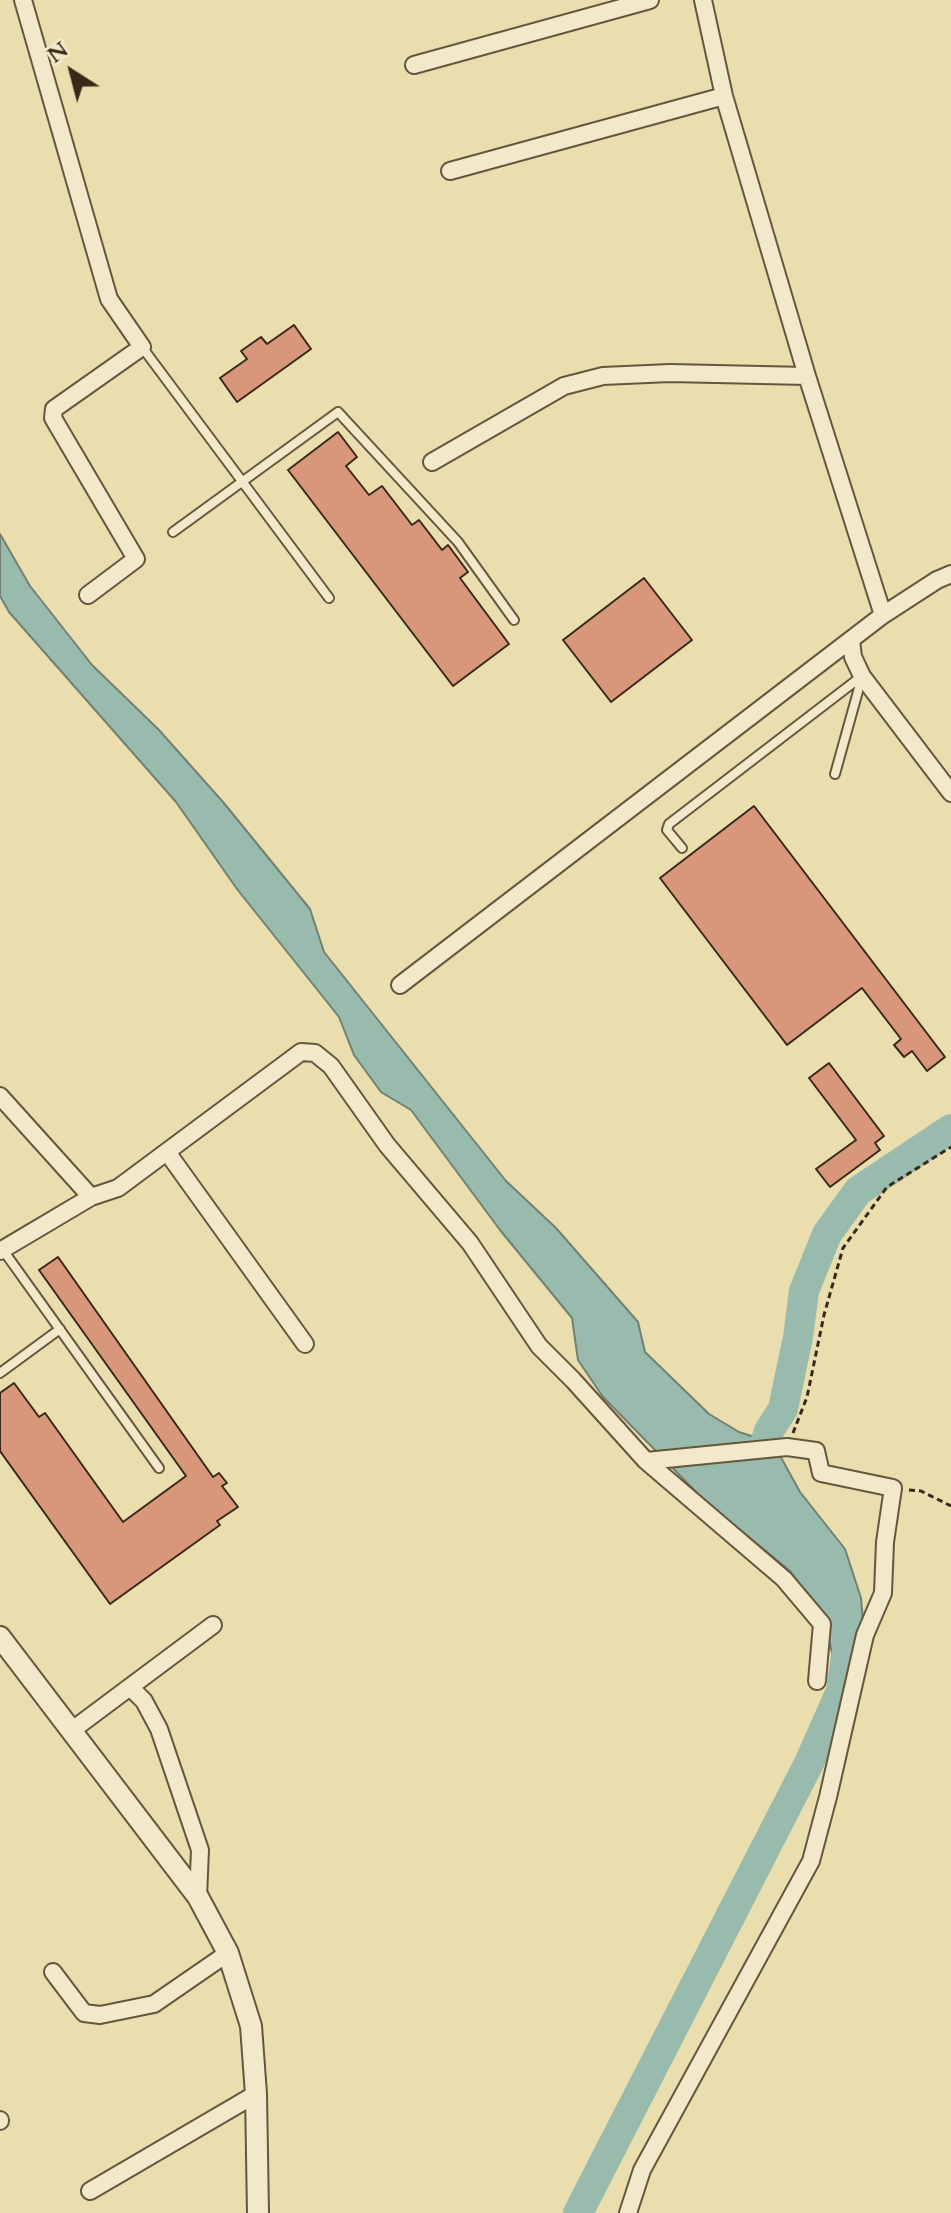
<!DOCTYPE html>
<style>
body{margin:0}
#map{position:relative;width:951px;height:2213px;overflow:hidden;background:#eaddae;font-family:Cardo,serif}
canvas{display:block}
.north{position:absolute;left:32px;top:32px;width:80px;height:80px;-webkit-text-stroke:6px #f1e9ca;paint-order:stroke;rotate:324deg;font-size:22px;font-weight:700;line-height:32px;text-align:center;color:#392919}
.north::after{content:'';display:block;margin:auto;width:28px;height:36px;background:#392919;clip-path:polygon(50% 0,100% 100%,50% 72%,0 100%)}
</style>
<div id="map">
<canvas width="951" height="2213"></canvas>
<div class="north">N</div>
</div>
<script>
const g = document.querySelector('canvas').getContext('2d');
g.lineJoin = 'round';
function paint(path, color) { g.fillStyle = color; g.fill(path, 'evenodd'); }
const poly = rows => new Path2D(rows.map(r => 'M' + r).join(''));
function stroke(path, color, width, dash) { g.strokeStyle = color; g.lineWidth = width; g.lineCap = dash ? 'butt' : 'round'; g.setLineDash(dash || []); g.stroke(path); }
const water = poly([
 [0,534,30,586,92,665,159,730,223,802,310,909,324,952,506,1181,556,1228,638,1322,645,1352,709,1414,739,1432,773,1443,800,1492,845,1549,861,1598,863,1621,841,1691,823,1615,790,1571,706,1502,603,1397,578,1360,572,1318,500,1230,411,1110,381,1092,354,1055,339,1017,237,889,176,802,9,612,0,596,0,534]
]);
const river = poly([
 [767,1480,761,1456,769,1431,783,1409,798,1337,804,1291,827,1234,858,1191,951,1129],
 [578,2213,809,1763,841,1691,847,1650]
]);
const building = poly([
 [294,325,311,349,237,402,220,378,247,359,241,351,261,337,267,344,294,325],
 [338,432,357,457,346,466,369,495,382,486,412,525,419,520,442,550,448,545,468,572,460,578,509,644,453,686,288,470,338,432],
 [644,578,692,640,611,702,563,640,644,578],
 [754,806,945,1057,927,1071,912,1051,904,1057,894,1045,901,1039,862,988,787,1045,660,878,754,806],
 [829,1063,884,1136,875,1143,880,1150,830,1187,816,1169,856,1140,809,1078,829,1063],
 [58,1257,213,1477,219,1473,227,1483,222,1486,238,1507,217,1521,220,1525,110,1604,0,1451,0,1393,14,1383,39,1417,45,1413,123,1522,186,1476,39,1270,58,1257]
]);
const path = poly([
 [793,1433,807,1397,824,1315,843,1248,887,1187,951,1147],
 [909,1490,921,1491,951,1506]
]);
const service = poly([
 [142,347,329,598],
 [173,532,338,412,458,542,514,620],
 [835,774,862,677],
 [682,848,667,830,669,824,862,676],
 [3,1250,159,1468],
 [0,1373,60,1329]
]);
const minor = poly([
 [23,0,109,299,142,347,54,409,53,418,136,559,88,595],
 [703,0,724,96,807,376,883,615],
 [414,65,650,0],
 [450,171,724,96],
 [432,462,564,386,603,376,670,373,807,376],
 [851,640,853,657,862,676,951,793],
 [400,985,883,615,937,580,951,574],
 [0,1096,91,1197],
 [167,1152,305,1344],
 [0,1251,91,1197,118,1188,301,1052,315,1053,331,1066,387,1145,470,1243,539,1346,573,1380,646,1461],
 [130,1687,144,1701,159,1729,200,1850,198,1897],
 [71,1731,213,1625],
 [53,1972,84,2013,100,2015,154,2004,228,1953],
 [0,2121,0,2120],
 [90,2191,256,2094],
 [628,2213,642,2170,811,1861,828,1797,865,1635,883,1593,885,1542,893,1488,821,1473,816,1451,787,1447,646,1461,784,1579,822,1624,817,1681]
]);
const tertiary = poly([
 [0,1637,198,1897,228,1953,251,2026,256,2094,258,2213]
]);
paint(water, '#98bbae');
stroke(water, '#728172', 2);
stroke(river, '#98bbae', 30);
paint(building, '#d8977a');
stroke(building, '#392919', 2);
stroke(service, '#65563e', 12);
stroke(minor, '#65563e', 20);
stroke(tertiary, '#65563e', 24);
stroke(path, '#392919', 3, [6, 4]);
stroke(service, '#f1e9ca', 8);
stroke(minor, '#f1e9ca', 16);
stroke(tertiary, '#f1e9ca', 20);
</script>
